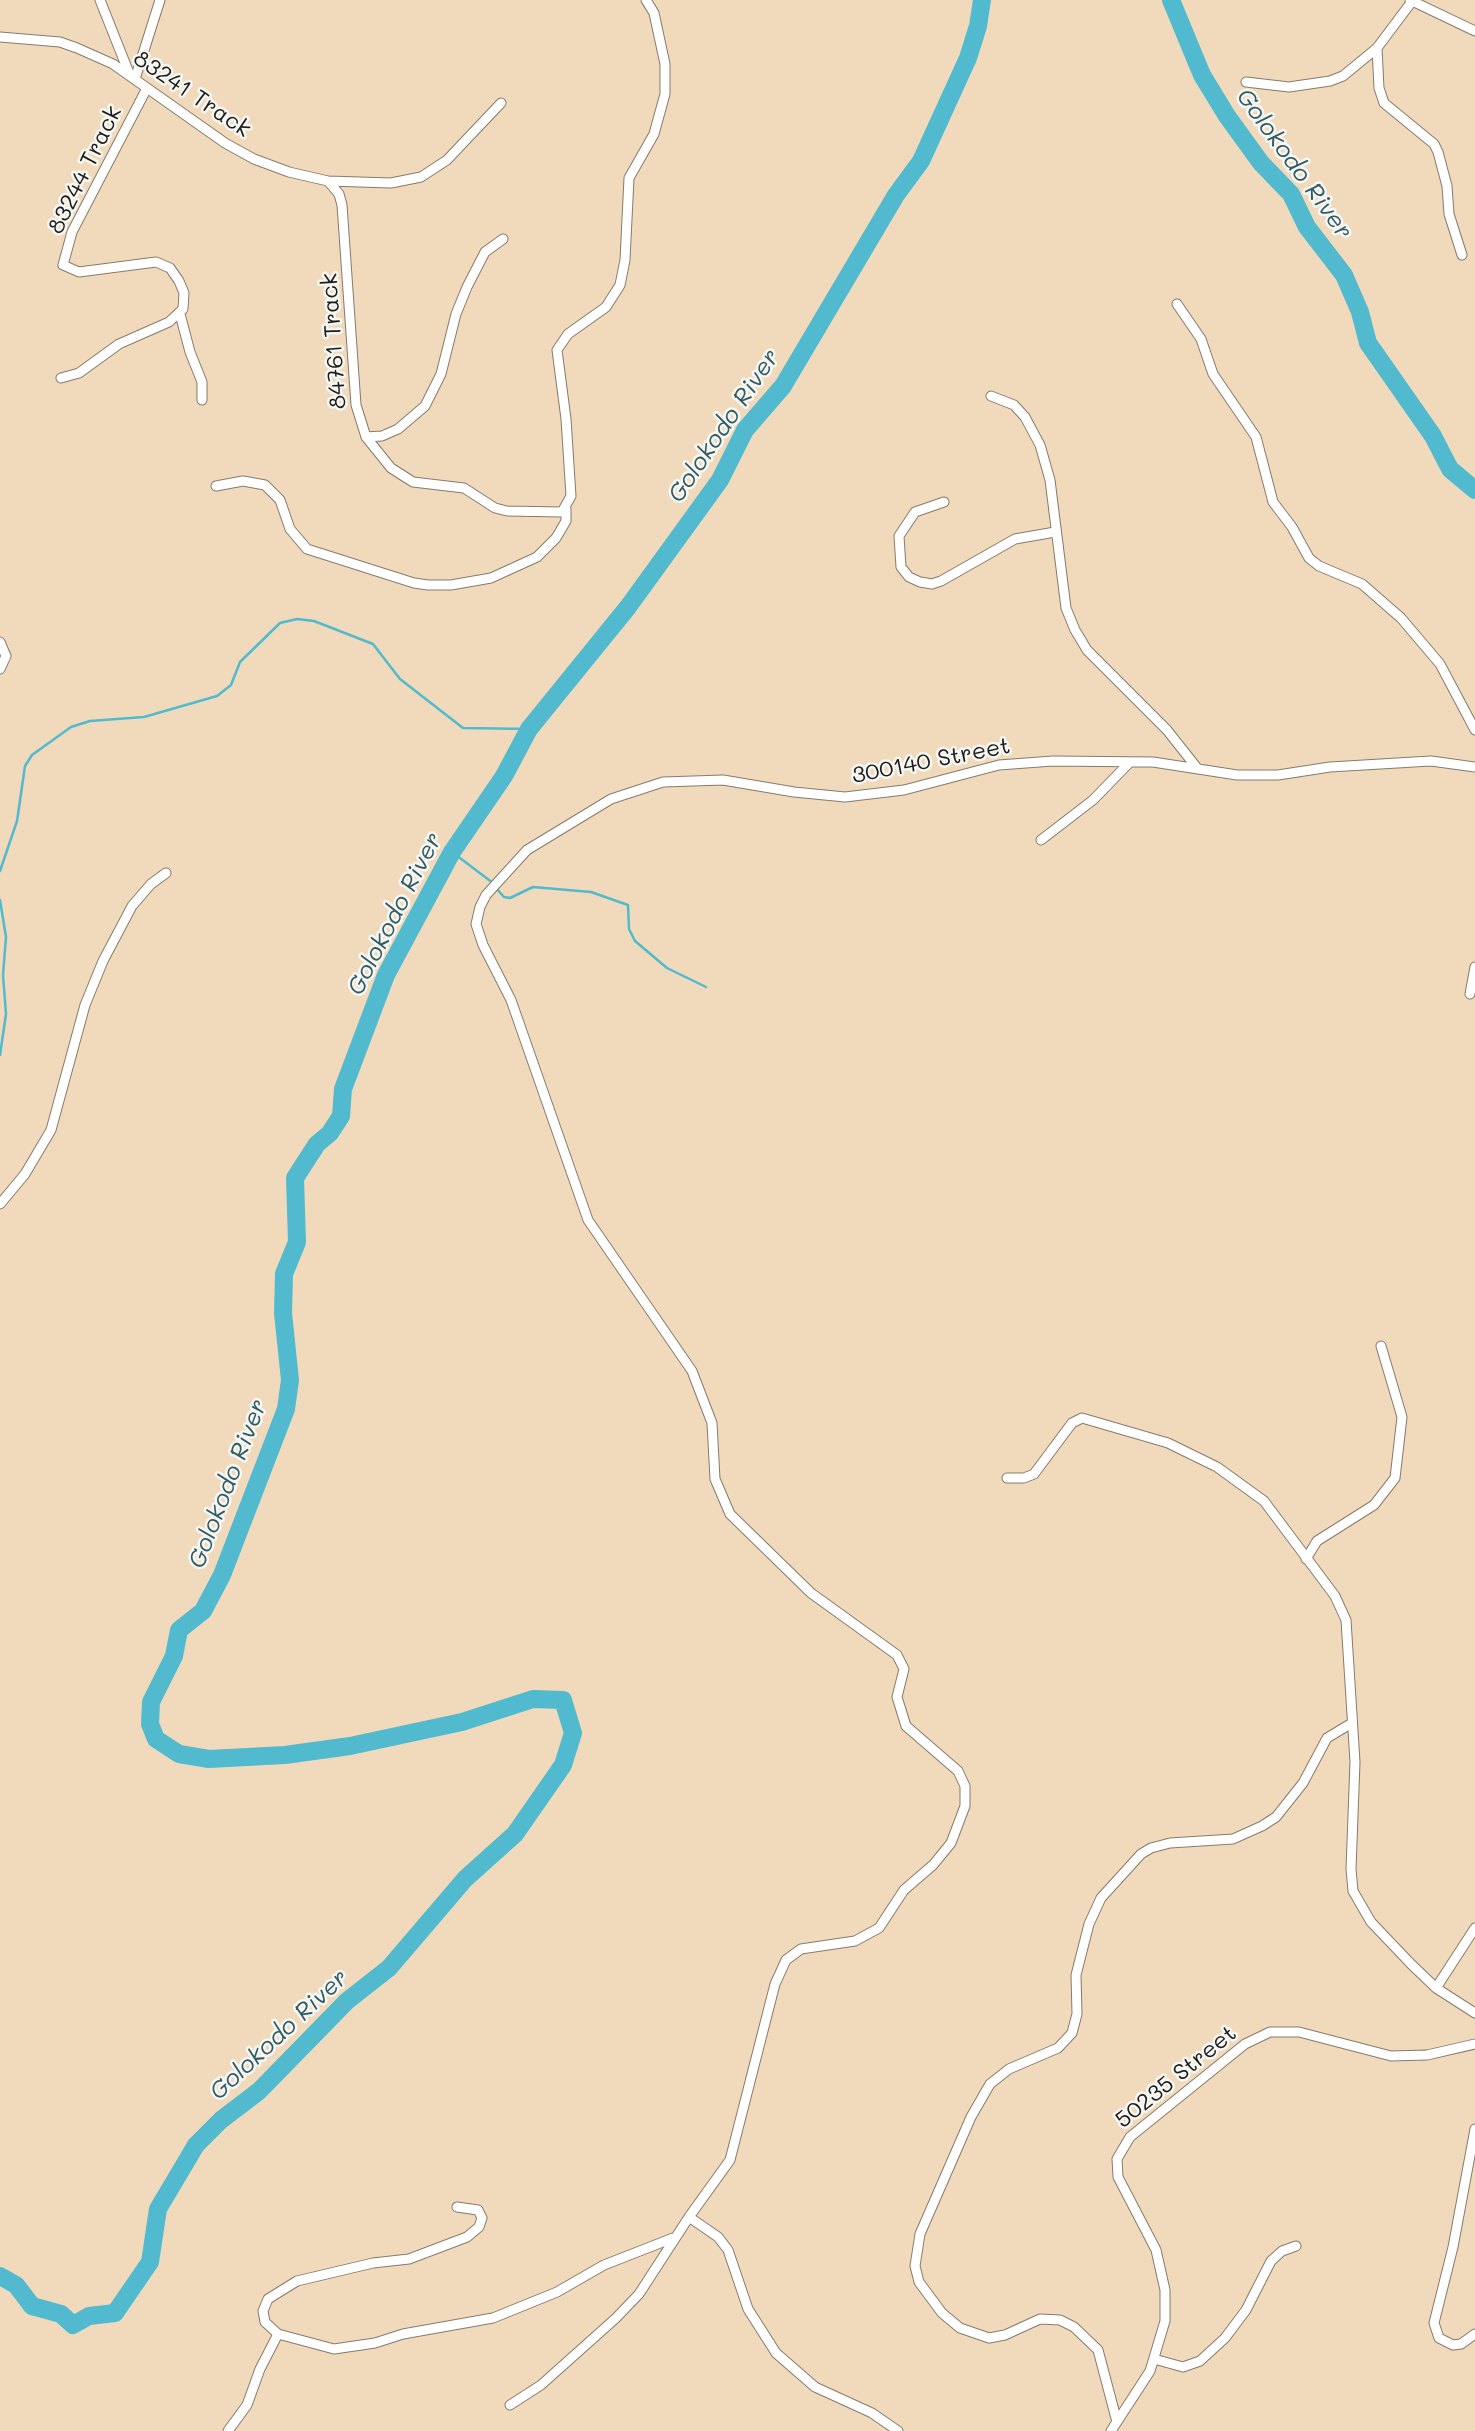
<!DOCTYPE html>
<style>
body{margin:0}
canvas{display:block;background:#f1dabb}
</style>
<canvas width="1475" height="2431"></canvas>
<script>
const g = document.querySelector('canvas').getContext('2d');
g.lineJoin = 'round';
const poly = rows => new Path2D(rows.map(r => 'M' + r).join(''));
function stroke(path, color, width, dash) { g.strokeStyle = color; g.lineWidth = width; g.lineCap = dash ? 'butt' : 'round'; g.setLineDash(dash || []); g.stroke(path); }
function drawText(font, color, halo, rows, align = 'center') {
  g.font = font + ' Mali,sans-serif'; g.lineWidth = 5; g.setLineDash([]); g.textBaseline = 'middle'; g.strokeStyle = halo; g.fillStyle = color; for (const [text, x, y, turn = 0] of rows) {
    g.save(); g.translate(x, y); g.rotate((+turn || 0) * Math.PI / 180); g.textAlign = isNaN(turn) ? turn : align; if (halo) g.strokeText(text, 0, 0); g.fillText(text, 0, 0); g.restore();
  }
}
const stream = poly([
 [452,852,493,883],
 [0,871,17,821,25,766,32,755,71,727,90,721,144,717,217,696,231,685,240,662,280,623,297,619,314,621,373,644,400,679,463,728,529,729],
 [496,888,504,897,510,898,533,887,591,892,628,905,629,929,635,941,667,968,706,987],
 [0,900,6,937,3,975,6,1014,0,1055]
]);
const river = poly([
 [1171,0,1202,75,1227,116,1261,163,1291,194,1307,227,1344,275,1360,312,1368,343,1433,436,1450,469,1475,490],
 [0,2276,16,2285,32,2306,61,2314,73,2325,89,2316,115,2313,150,2262,158,2209,196,2145,221,2120,259,2091,347,2001,389,1968,465,1879,515,1834,563,1765,573,1733,563,1700,533,1699,462,1722,350,1746,285,1755,209,1759,179,1754,156,1739,150,1724,151,1702,174,1656,179,1630,203,1611,222,1575,286,1409,290,1380,283,1313,284,1274,297,1242,295,1178,317,1144,330,1133,341,1116,343,1089,386,975,452,852,504,776,529,729,628,607,720,480,745,430,783,386,896,195,921,161,968,58,978,26,982,0]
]);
const street = poly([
 [100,0,129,73],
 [1410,0,1475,31],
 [0,37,60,42,77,48,113,64,225,143,254,159,289,172,328,181,391,183,421,177,447,160,501,103],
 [1377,48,1379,88,1384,103,1434,144,1438,152,1447,186,1449,214,1462,255],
 [135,79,160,0],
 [1246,82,1289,87,1330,81,1343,76,1377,48,1413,0],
 [328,181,339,194,342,205,356,405,366,437,391,468,413,482,464,488,495,508,507,511,562,512,571,496,566,419,557,350,568,334,606,307,620,285,625,260,629,178,654,134,665,94,665,64,654,13,646,0],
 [1177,304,1201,339,1213,374,1256,437,1273,502,1292,527,1309,558,1319,566,1362,584,1401,618,1440,664,1475,730],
 [180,314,190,352,202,382,202,400],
 [61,378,79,373,119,344,169,322,183,309,184,293,179,281,170,268,156,262,79,272,63,265,72,232,147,88],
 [991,396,1014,405,1025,417,1040,445,1050,480,1066,608,1075,630,1087,650,1167,730,1197,768],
 [366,437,382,436,398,429,425,406,441,374,456,314,467,287,485,252,503,239],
 [216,486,243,481,265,485,280,500,290,529,307,549,414,583,428,585,451,585,491,578,537,557,556,538,566,521,566,509],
 [944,502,915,512,899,536,901,567,909,577,920,582,932,584,941,581,1015,539,1055,532],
 [0,642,6,656,0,669],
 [1041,840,1093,800,1130,762],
 [1470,994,1475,967],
 [0,1204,25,1174,51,1130,85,1005,103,961,132,906,151,884,166,873],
 [1007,1478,1024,1478,1034,1474,1072,1423,1082,1418,1168,1443,1217,1467,1264,1501,1335,1596,1346,1620,1355,1762,1351,1869,1353,1891,1371,1922,1411,1964,1436,1988,1475,2013],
 [1306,1559,1317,1541,1374,1505,1395,1478,1402,1417,1381,1346],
 [1436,1988,1475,1928],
 [1475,2129,1453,2247,1434,2323,1439,2338,1453,2345,1461,2344,1475,2334],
 [457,2207,478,2210,482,2218,479,2227,467,2237,409,2259,373,2263,297,2281,268,2299,263,2311,265,2322,278,2334,334,2349,375,2343,403,2334,493,2318,557,2292,604,2265,673,2238],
 [1154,2359,1183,2367,1200,2361,1225,2338,1246,2310,1271,2261,1282,2251,1296,2246],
 [510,2405,541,2385,616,2318,639,2294,689,2217],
 [1117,2422,1098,2350,1074,2327,1060,2320,1040,2319,1005,2335,989,2338,960,2328,942,2313,919,2282,915,2266,920,2234,971,2117,990,2084,1009,2069,1058,2048,1072,2033,1077,2014,1076,1975,1089,1924,1101,1898,1141,1854,1151,1848,1170,1843,1233,1839,1262,1826,1276,1817,1303,1783,1327,1738,1352,1723],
 [228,2431,247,2405,260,2369,278,2334],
 [898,2431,872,2413,815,2387,776,2353,748,2309,728,2250,718,2237,689,2217,730,2160,775,1984,786,1960,801,1949,855,1941,879,1928,904,1890,933,1865,951,1843,965,1806,965,1786,958,1771,906,1726,897,1697,904,1669,897,1655,811,1593,730,1514,715,1479,712,1423,692,1371,588,1220,511,1000,483,945,476,924,480,907,486,895,527,850,611,799,663,782,723,780,794,792,845,797,904,790,999,765,1053,761,1153,762,1237,775,1278,775,1330,767,1431,761,1475,767],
 [1111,2431,1150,2371,1165,2321,1165,2290,1156,2250,1118,2177,1117,2159,1130,2137,1245,2044,1270,2032,1299,2032,1391,2056,1427,2055,1475,2044]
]);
const streetNames = [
 ["83241 Track",192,94,34],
 ["83244 Track",85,170,-64],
 ["84761 Track",334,341,-94],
 ["300140 Street",931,761,-11],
 ["50235 Street",1176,2077,-39]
];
const waterNames = [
 ["Golokodo River",1294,164,54],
 ["Golokodo River",724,426,-56],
 ["Golokodo River",395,914,-63],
 ["Golokodo River",228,1484,-69],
 ["Golokodo River",279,2035,-43]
];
stroke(stream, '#51bacf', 2.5);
stroke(river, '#51bacf', 18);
stroke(street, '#867b6c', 11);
stroke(street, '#fff', 9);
drawText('23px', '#1c1c1c', '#f6f6f2', streetNames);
drawText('italic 24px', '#315b64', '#f6f6f2', waterNames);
</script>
